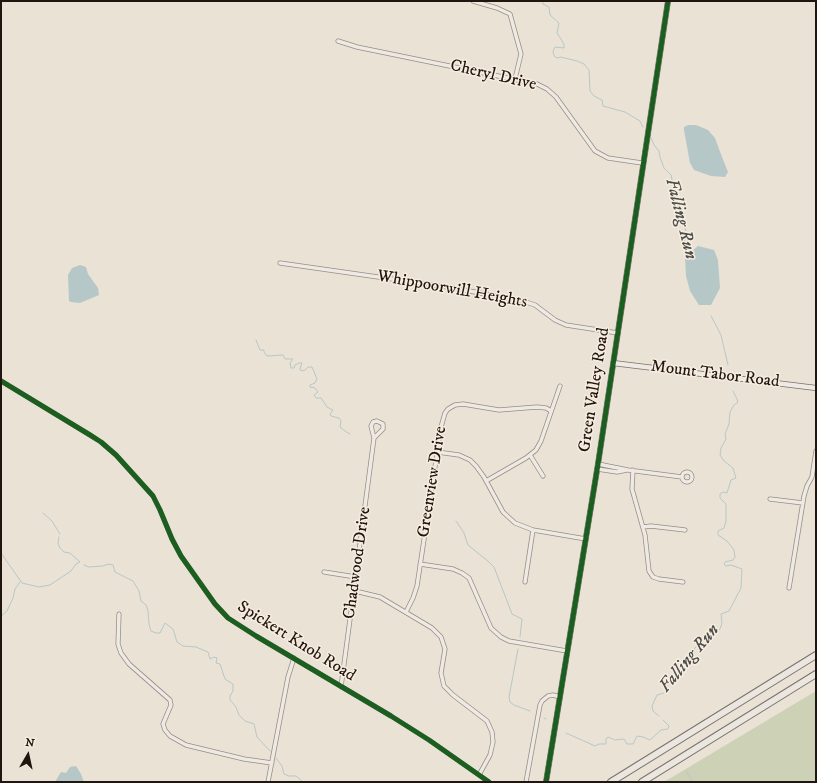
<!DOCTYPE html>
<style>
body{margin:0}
#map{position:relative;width:817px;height:783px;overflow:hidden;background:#eae2d5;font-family:"IM FELL DW Pica",serif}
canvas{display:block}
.frame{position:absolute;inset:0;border:2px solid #211510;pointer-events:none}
.north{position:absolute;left:8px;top:735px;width:40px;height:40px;-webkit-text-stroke:3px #f7edde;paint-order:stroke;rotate:9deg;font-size:11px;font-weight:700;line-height:16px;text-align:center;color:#211510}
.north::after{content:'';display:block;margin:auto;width:14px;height:18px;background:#211510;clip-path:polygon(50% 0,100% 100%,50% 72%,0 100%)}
</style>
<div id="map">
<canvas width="817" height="783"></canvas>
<div class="frame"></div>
<div class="north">N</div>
</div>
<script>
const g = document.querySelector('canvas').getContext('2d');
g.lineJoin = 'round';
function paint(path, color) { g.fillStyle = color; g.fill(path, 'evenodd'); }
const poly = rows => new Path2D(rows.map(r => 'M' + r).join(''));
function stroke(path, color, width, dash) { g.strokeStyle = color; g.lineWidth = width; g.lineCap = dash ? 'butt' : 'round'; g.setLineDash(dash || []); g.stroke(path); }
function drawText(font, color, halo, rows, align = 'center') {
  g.font = font + ' "IM FELL DW Pica",serif'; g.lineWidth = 3; g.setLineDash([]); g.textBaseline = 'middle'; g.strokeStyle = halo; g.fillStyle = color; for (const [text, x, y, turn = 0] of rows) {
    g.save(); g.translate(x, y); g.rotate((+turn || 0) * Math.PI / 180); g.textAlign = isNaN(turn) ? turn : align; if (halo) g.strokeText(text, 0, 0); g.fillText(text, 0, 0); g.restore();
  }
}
const green = poly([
 [816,691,816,782,664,782]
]);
const water = poly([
 [688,125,696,125,708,130,715,138,722,157,728,172,725,177,711,176,694,170,690,163,684,130,684,127],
 [698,246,714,250,718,260,720,288,711,305,699,305,690,291,686,276,685,256,686,253,690,253],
 [80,265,86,267,88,274,98,288,99,295,80,303,71,302,69,301,68,275,72,268],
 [76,766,81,774,84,782,55,782,61,772,66,773,70,767]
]);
const stream = poly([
 [542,1,543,4,549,7,550,15,559,23,557,33,564,44,564,48,555,47,553,51,554,56,557,58,561,57,577,61,584,64,589,70,590,91,594,96,602,100,603,106,625,112,640,121,643,127],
 [651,138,654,145,659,151,660,157,664,168,671,175,677,202,687,234,683,246,686,253],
 [711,316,721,335,728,365],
 [256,340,260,350,264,350,264,352,267,356,283,355,285,359,293,359,290,363,291,368,294,368,295,365,299,363,302,363,300,369,301,371,305,370,308,367,312,367,317,379,315,383,310,385,310,387,315,388,318,392,314,395,316,398,321,398,327,407,333,410,330,414,331,416,339,418,341,421,340,427,345,431,350,434],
 [43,513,52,521,60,534],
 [456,521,464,533,468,545,489,562,494,567,512,614,522,619,520,637],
 [1,553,22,583,39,587,50,585,71,571,76,564,80,562,70,553,64,552,60,548,58,543,59,537],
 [84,565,89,567,103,566,108,564,113,565,115,572,133,581,139,591,141,601,146,605,148,611,149,624,151,631,156,633,160,633,165,623,173,629,177,642,183,646,196,647,208,652,210,659,214,657,217,658,216,663,220,664,225,679,233,684,233,691,230,696,230,700,236,707,239,715,245,721,254,724,257,737,270,751],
 [1,616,7,611,13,598,15,589,20,582],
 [518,649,509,697,510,702,514,705,530,711],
 [659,716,653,711,652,706,657,695,664,693,666,691,667,685,675,678,675,674,679,672,682,672,686,665,691,663,694,655,694,649,697,646,705,645,708,639,713,636,720,629,722,623,721,614,729,611,741,588,742,569,731,565,726,566,724,564,725,562,733,560,735,557,734,550,727,541,718,535,718,531,724,528,726,521,726,504,720,498,720,494,723,492,727,493,731,480,736,478,733,468,724,461,720,455,721,448,726,439,725,434,729,424,730,412,734,405,738,402,737,399,733,391],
 [544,718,546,719],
 [566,733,595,746,599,744,606,744,606,739,608,737,615,740,624,739,627,744,633,744,637,736,643,737,650,740,661,730,668,729,669,726,663,720],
 [276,758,282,766,284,774,289,776,296,776,301,780,301,782],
 [686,772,693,782]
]);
const street = poly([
 [473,1,497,8,510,14,521,54,515,79],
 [338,41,357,47,537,84,547,89,556,97,595,151,608,158,642,163],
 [280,263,448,287,523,301,535,305,555,320,566,325,618,333],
 [1,381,90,435,101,442,116,455,153,496,160,510,172,539,181,556,215,604,228,618,256,636,391,716,429,740,489,782],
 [377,421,383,424,383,429,374,438,371,426,373,422,377,421],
 [437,452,459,455,470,460,476,466,484,477,503,512,515,523,533,530,586,539],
 [530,455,543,476],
 [598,464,628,470,682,477],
 [597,469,617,472,627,470],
 [633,470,632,489,645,535,649,571,653,577,659,579,683,582],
 '682 477a5 5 0 1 1 10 0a5 5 0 1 1-10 0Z',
 [486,481,526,458,536,450,541,441,560,386],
 [770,499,803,503],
 [643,527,651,526,685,530],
 [420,564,453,569,462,573,469,578,491,628,501,637,509,641,567,651],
 [324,572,356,577],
 [525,582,533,530],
 [789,588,804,496,807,486,812,477,816,451],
 [355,591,380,597,432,628,441,637,445,649,441,673,444,686,453,695,487,721,492,732,493,742,490,755,479,775],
 [406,612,413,598,417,586,441,427,445,413,448,409,455,405,463,404,499,410,537,407,546,408,551,411],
 [119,614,118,644,121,653,129,664,170,700,171,705,163,724,165,730,170,736,186,745,244,759,272,763],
 [341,687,374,438],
 [268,782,288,677,294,658],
 [526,782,540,705,542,701,548,696,553,695,560,697]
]);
const secondary = poly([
 [613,363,816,388],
 [546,782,598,464,668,1]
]);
const highway = poly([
 [611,782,816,655],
 [642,782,816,674]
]);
const cycleway = poly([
 [1,381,90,435,101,442,116,455,153,496,160,510,172,539,181,556,215,604,228,618,256,636,391,716,429,740,489,782],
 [546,782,598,464,668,1]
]);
const streetNames = [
 ["Cheryl Drive",493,76,13],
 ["Whippoorwill Heights",452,290,10],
 ["Mount Tabor Road",715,375,7],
 ["Green Valley Road",595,390,-81],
 ["Greenview Drive",433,482,-81],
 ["Chadwood Drive",358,563,-82],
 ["Spickert Knob Road",296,642,32]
];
const waterNames = [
 ["Falling Run",680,219,76],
 ["Falling Run",690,659,-50]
];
paint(green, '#cdd2b6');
paint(water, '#b6c7c8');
stroke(stream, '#b6c7c8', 1);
stroke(street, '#958e86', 5);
stroke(secondary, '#78726c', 6);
stroke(highway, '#78726c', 8);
stroke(street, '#eeeae3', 3.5);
stroke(secondary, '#eeeae3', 4.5);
stroke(highway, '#ebe6df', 6);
stroke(cycleway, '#1b5e20', 5);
drawText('17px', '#211510', '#f7edde', streetNames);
drawText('italic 18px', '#4d4f4e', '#f7edde', waterNames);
</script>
